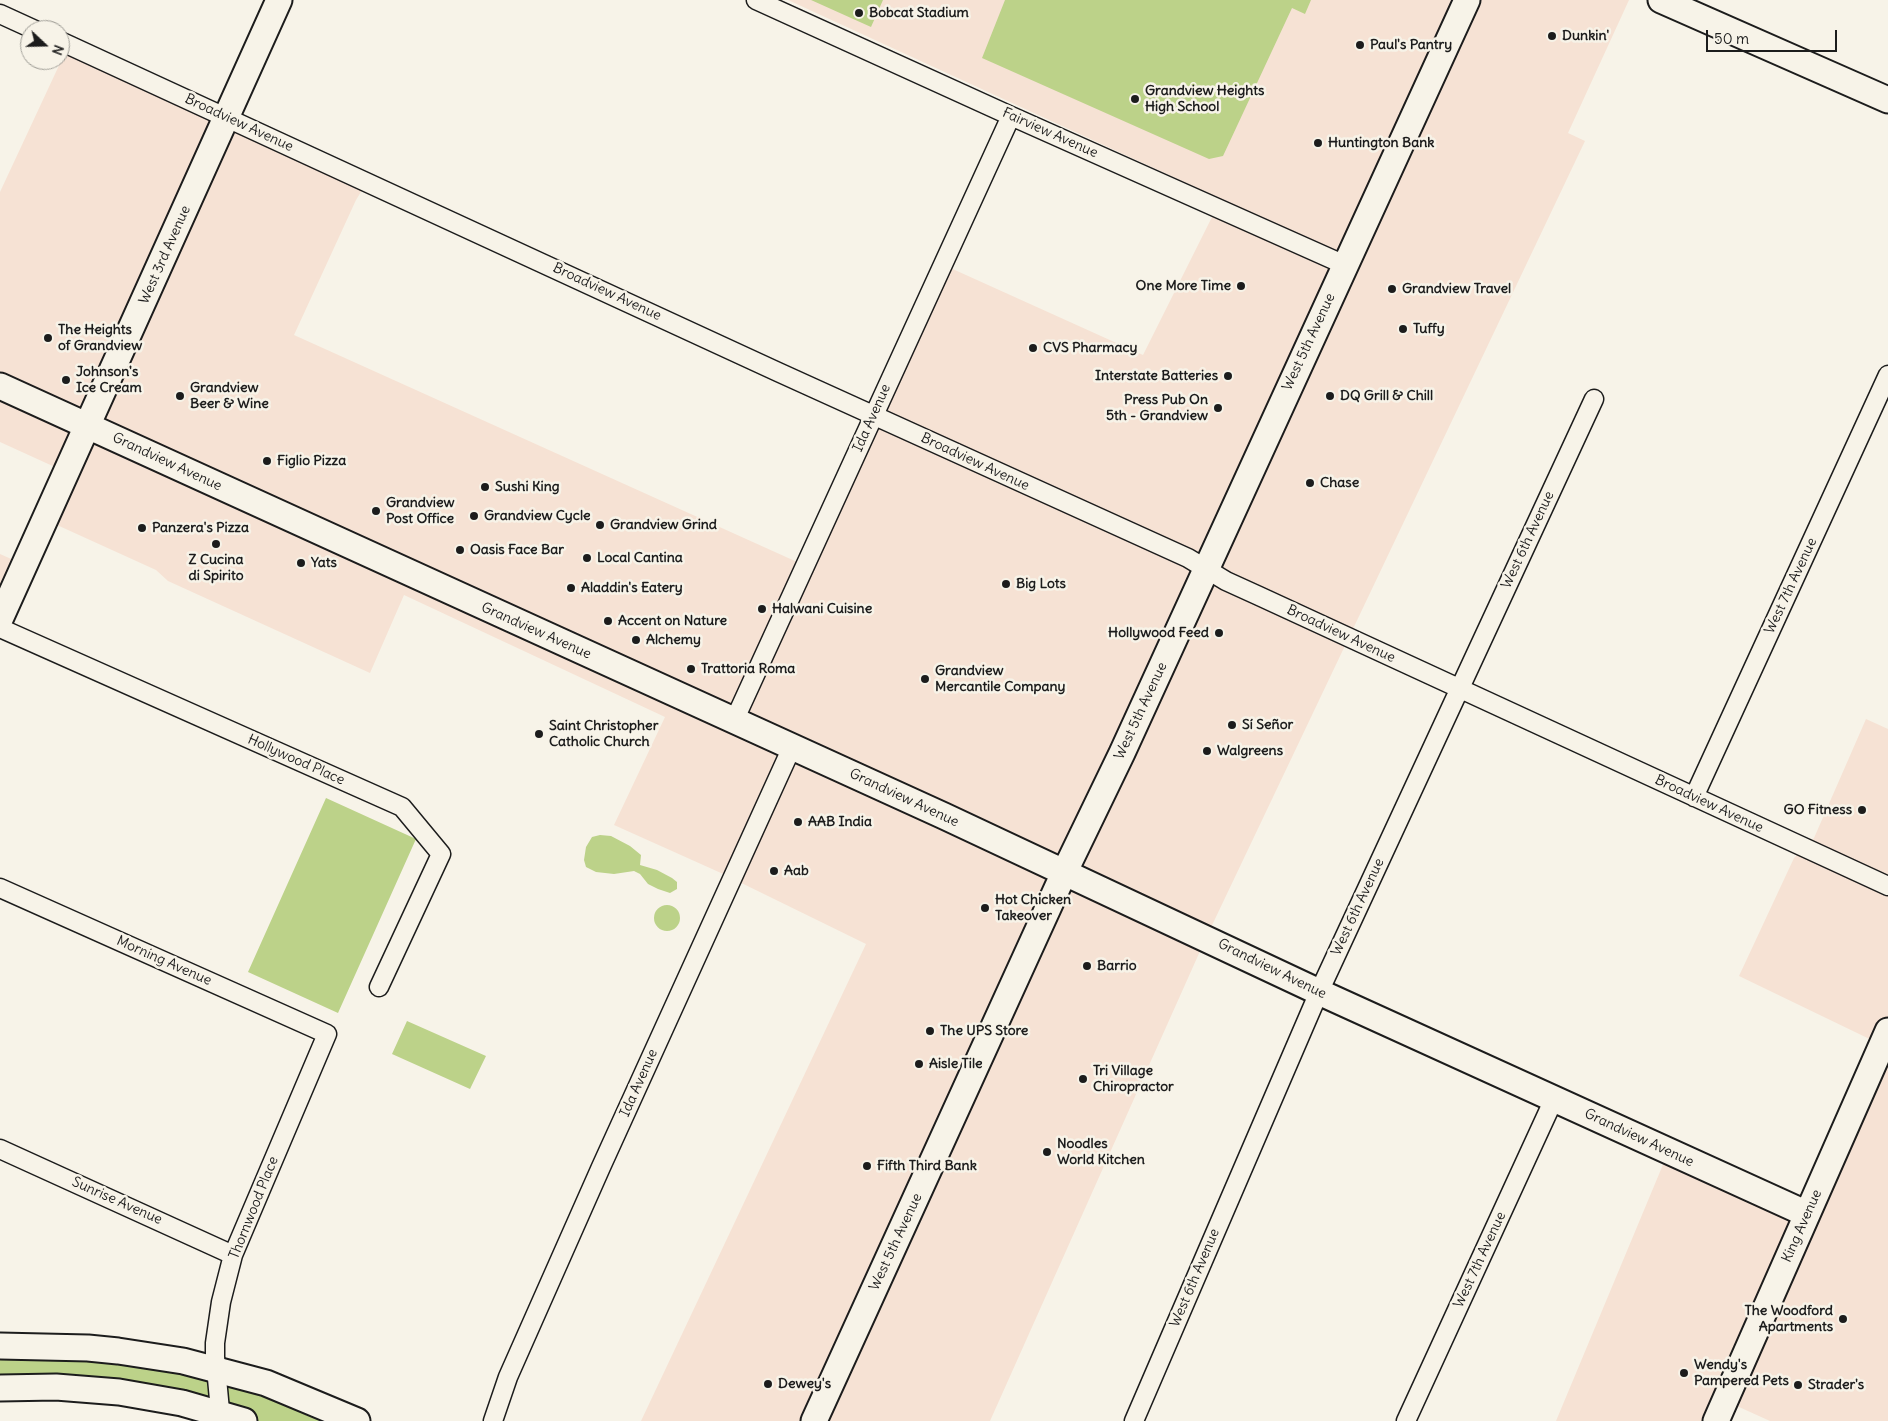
<!DOCTYPE html>
<meta charset="utf-8">
<style>
body{margin:0}
#map{position:relative;width:1888px;height:1421px;overflow:hidden;background:#f7f3e8;font-family:Delius,sans-serif}
canvas{display:block}
.north{position:absolute;left:20px;top:20px;width:50px;height:50px;box-sizing:border-box;background:#f7f3e8;border:1px solid #9f9d96;border-radius:50%;rotate:111deg;font-size:14px;font-weight:700;line-height:20px;text-align:center;color:#1c1c1c}
.north::after{content:'';display:block;margin:auto;width:18px;height:22px;background:#1c1c1c;clip-path:polygon(50% 0,100% 100%,50% 72%,0 100%)}
.scale{position:absolute;left:1706px;top:30px;width:131px;height:22px;box-sizing:border-box;border:2px solid #1c1c1c;border-top:0;padding-left:6px;font-size:15px;line-height:18px;white-space:nowrap;color:#1c1c1c;-webkit-text-stroke:4px #f7f3e8;paint-order:stroke}
</style>
<div id="map">
<canvas width="1888" height="1421"></canvas>
<div class="north">N</div>
<div class="scale">50 m</div>
</div>
<script>
const g = document.querySelector('canvas').getContext('2d');
g.lineJoin = 'round';
function paint(path, color) { g.fillStyle = color; g.fill(path, 'evenodd'); }
const poly = rows => new Path2D(rows.map(r => 'M' + r).join(''));
function stroke(path, color, width, dash) { g.strokeStyle = color; g.lineWidth = width; g.lineCap = dash ? 'butt' : 'round'; g.setLineDash(dash || []); g.stroke(path); }
function drawText(font, color, halo, rows, align = 'center') {
  g.font = font + ' Delius,sans-serif'; g.lineWidth = 5; g.setLineDash([]); g.textBaseline = 'middle'; g.strokeStyle = halo; g.fillStyle = color; for (const [text, x, y, turn = 0] of rows) {
    g.save(); g.translate(x, y); g.rotate((+turn || 0) * Math.PI / 180); g.textAlign = isNaN(turn) ? turn : align; if (halo) g.strokeText(text, 0, 0); g.fillText(text, 0, 0); g.restore();
  }
}
const built = poly([
 [788,0,1629,0,1568,133,1585,141,1205,940,990,1421,641,1421,866,944,721,873,614,825,665,717,404,595,370,673,168,581,156,570,46,520,68,473,0,442,0,192,69,44,367,182,356,200,294,335,806,566,946,266,1143,355,1221,199],
 [0,554,27,566,0,626],
 [1866,719,1888,729,1888,1421,1770,1421,1728,1402,1719,1421,1556,1421,1667,1155,1807,1216,1884,1046,1739,976,1794,858,1814,838]
]);
const green = poly([
 [811,0,883,0,871,27],
 [1005,0,1311,0,1305,14,1292,8,1223,156,1209,159,982,58],
 [326,798,416,839,338,1013,248,972],
 [600,835,611,836,630,846,641,855,640,865,657,870,672,878,677,882,677,889,670,893,658,889,648,884,640,874,634,871,614,874,596,872,586,867,584,860,586,847,592,837],
 '654 918a13 13 0 1 1 26 0a13 13 0 1 1-26 0Z',
 [407,1021,486,1056,470,1089,392,1054],
 [0,1346,118,1351,357,1421,244,1421,0,1388]
]);
const street = poly([
 [756,0,1011,116,1345,265],
 [0,14,35,30],
 [60,41,778,372,1188,558,1226,581,1259,596,1888,886],
 [0,628,402,807,441,854,379,987],
 [734,721,1011,116],
 [1694,797,1888,375],
 [0,888,327,1034,233,1255,221,1302,215,1343,215,1357,221,1421],
 [0,1149,233,1255],
 [493,1421,508,1377,601,1167,792,747],
 [1134,1421,1319,992,1594,399],
 [1406,1421,1554,1099]
]);
const secondary = poly([
 [1661,0,1888,100],
 [0,386,944,816,1319,992,1807,1214],
 [0,619,279,0],
 [0,1346,88,1348,118,1351,183,1361,266,1383,357,1421],
 [0,1388,56,1387,119,1392,182,1403,244,1421],
 [814,1421,1064,873,1122,753,1467,0],
 [1716,1421,1888,1031]
]);
const markers = [
 [859,13,5,"#1c1c1c"],
 [1552,36,5,"#1c1c1c"],
 [1360,45,5,"#1c1c1c"],
 [1135,99,5,"#1c1c1c"],
 [1318,143,5,"#1c1c1c"],
 [1241,286,5,"#1c1c1c"],
 [1392,289,5,"#1c1c1c"],
 [1403,329,5,"#1c1c1c"],
 [48,338,5,"#1c1c1c"],
 [1033,348,5,"#1c1c1c"],
 [1228,376,5,"#1c1c1c"],
 [66,380,5,"#1c1c1c"],
 [180,396,5,"#1c1c1c"],
 [1330,396,5,"#1c1c1c"],
 [1218,408,5,"#1c1c1c"],
 [267,461,5,"#1c1c1c"],
 [1310,483,5,"#1c1c1c"],
 [485,487,5,"#1c1c1c"],
 [376,511,5,"#1c1c1c"],
 [474,516,5,"#1c1c1c"],
 [600,525,5,"#1c1c1c"],
 [142,528,5,"#1c1c1c"],
 [216,544,5,"#1c1c1c"],
 [460,550,5,"#1c1c1c"],
 [587,558,5,"#1c1c1c"],
 [301,563,5,"#1c1c1c"],
 [1006,584,5,"#1c1c1c"],
 [571,588,5,"#1c1c1c"],
 [762,609,5,"#1c1c1c"],
 [608,621,5,"#1c1c1c"],
 [1219,633,5,"#1c1c1c"],
 [636,640,5,"#1c1c1c"],
 [691,669,5,"#1c1c1c"],
 [925,679,5,"#1c1c1c"],
 [1232,725,5,"#1c1c1c"],
 [539,734,5,"#1c1c1c"],
 [1207,751,5,"#1c1c1c"],
 [1862,810,5,"#1c1c1c"],
 [798,822,5,"#1c1c1c"],
 [774,871,5,"#1c1c1c"],
 [985,908,5,"#1c1c1c"],
 [1087,966,5,"#1c1c1c"],
 [930,1031,5,"#1c1c1c"],
 [919,1064,5,"#1c1c1c"],
 [1083,1079,5,"#1c1c1c"],
 [1047,1152,5,"#1c1c1c"],
 [867,1166,5,"#1c1c1c"],
 [1843,1319,5,"#1c1c1c"],
 [1684,1373,5,"#1c1c1c"],
 [768,1384,5,"#1c1c1c"],
 [1798,1385,5,"#1c1c1c"]
];
const poiNames = [
 ["Bobcat Stadium",869,13],
 ["Dunkin'",1562,36],
 ["Paul's Pantry",1370,45],
 ["Grandview Heights",1145,91],
 ["High School",1145,107],
 ["Huntington Bank",1328,143],
 ["One More Time",1231,286,"right"],
 ["Grandview Travel",1402,289],
 ["Tuffy",1413,329],
 ["The Heights",58,330],
 ["of Grandview",58,346],
 ["CVS Pharmacy",1043,348],
 ["Johnson's",76,372],
 ["Ice Cream",76,388],
 ["Interstate Batteries",1218,376,"right"],
 ["Grandview",190,388],
 ["Beer & Wine",190,404],
 ["DQ Grill & Chill",1340,396],
 ["Press Pub On",1208,400,"right"],
 ["5th - Grandview",1208,416,"right"],
 ["Figlio Pizza",277,461],
 ["Chase",1320,483],
 ["Sushi King",495,487],
 ["Grandview",386,503],
 ["Post Office",386,519],
 ["Grandview Cycle",484,516],
 ["Grandview Grind",610,525],
 ["Panzera's Pizza",152,528],
 ["Oasis Face Bar",470,550],
 ["Local Cantina",597,558],
 ["Z Cucina",216,560,"center"],
 ["di Spirito",216,576,"center"],
 ["Yats",311,563],
 ["Big Lots",1016,584],
 ["Aladdin's Eatery",581,588],
 ["Halwani Cuisine",772,609],
 ["Accent on Nature",618,621],
 ["Hollywood Feed",1209,633,"right"],
 ["Alchemy",646,640],
 ["Trattoria Roma",701,669],
 ["Grandview",935,671],
 ["Mercantile Company",935,687],
 ["Sí Señor",1242,725],
 ["Saint Christopher",549,726],
 ["Catholic Church",549,742],
 ["Walgreens",1217,751],
 ["GO Fitness",1852,810,"right"],
 ["AAB India",808,822],
 ["Aab",784,871],
 ["Hot Chicken",995,900],
 ["Takeover",995,916],
 ["Barrio",1097,966],
 ["The UPS Store",940,1031],
 ["Aisle Tile",929,1064],
 ["Tri Village",1093,1071],
 ["Chiropractor",1093,1087],
 ["Noodles",1057,1144],
 ["World Kitchen",1057,1160],
 ["Fifth Third Bank",877,1166],
 ["The Woodford",1833,1311,"right"],
 ["Apartments",1833,1327,"right"],
 ["Wendy's",1694,1365],
 ["Pampered Pets",1694,1381],
 ["Dewey's",778,1384],
 ["Strader's",1808,1385]
];
const streetNames = [
 ["Broadview Avenue",239,123,25],
 ["Fairview Avenue",1050,133,24],
 ["West 3rd Avenue",165,255,-66],
 ["Broadview Avenue",607,292,25],
 ["West 5th Avenue",1309,342,-65],
 ["Ida Avenue",872,418,-66],
 ["Grandview Avenue",167,462,25],
 ["Broadview Avenue",975,462,25],
 ["West 6th Avenue",1528,540,-65],
 ["West 7th Avenue",1791,586,-65],
 ["Grandview Avenue",536,631,24],
 ["Broadview Avenue",1341,634,25],
 ["West 5th Avenue",1141,711,-65],
 ["Hollywood Place",296,760,24],
 ["Grandview Avenue",904,798,25],
 ["Broadview Avenue",1709,804,25],
 ["West 6th Avenue",1358,907,-65],
 ["Morning Avenue",164,961,24],
 ["Grandview Avenue",1272,969,26],
 ["Ida Avenue",639,1083,-66],
 ["Grandview Avenue",1639,1138,25],
 ["Sunrise Avenue",117,1201,24],
 ["Thornwood Place",254,1208,-68],
 ["King Avenue",1802,1226,-66],
 ["West 5th Avenue",896,1242,-65],
 ["West 7th Avenue",1480,1260,-65],
 ["West 6th Avenue",1195,1278,-67]
];
paint(built, '#f6e2d4');
paint(green, '#bcd289');
stroke(street, '#1c1c1c', 21);
stroke(secondary, '#1c1c1c', 29);
stroke(street, '#f7f3e8', 18);
stroke(secondary, '#f7f3e8', 25);
for (const [x, y, r, color] of markers) { const dot = new Path2D(); dot.arc(x, y, r, 0, 2 * Math.PI); g.fillStyle = color; g.fill(dot); stroke(dot, '#f7f3e8', 2); }
drawText('bold 14px', '#1c1c1c', '#f7f3e8', poiNames, 'left');
drawText('14px', '#1c1c1c', '#f7f3e8', streetNames);
</script>
